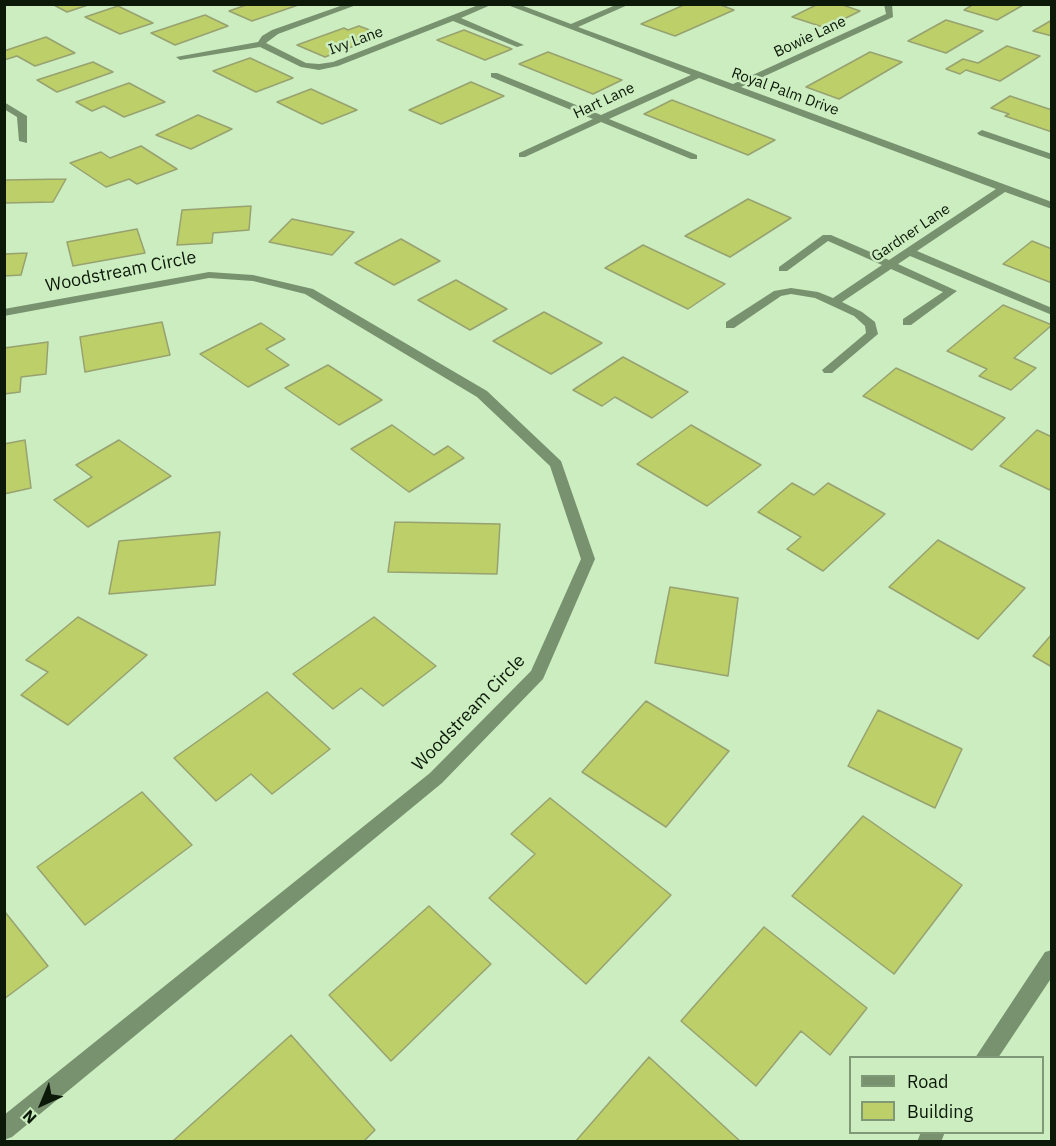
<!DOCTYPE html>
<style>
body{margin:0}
#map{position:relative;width:1056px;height:1146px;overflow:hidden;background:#cbedc0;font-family:"IBM Plex Sans",sans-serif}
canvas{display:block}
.frame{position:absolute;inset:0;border:6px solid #0c1808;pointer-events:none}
.legend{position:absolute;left:849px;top:1056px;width:195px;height:78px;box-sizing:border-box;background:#cbedc0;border:2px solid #7f9876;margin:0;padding:8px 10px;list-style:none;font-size:18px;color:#0c1808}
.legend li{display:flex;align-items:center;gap:12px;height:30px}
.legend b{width:30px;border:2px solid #7f9876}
.north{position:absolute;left:12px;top:1074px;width:60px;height:60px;-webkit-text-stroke:4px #cbedc0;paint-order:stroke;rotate:224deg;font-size:16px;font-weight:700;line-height:24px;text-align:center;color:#0c1808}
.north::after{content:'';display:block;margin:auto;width:21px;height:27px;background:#0c1808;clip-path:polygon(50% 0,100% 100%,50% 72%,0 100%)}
</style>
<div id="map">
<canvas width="1056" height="1146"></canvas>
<div class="frame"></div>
<ul class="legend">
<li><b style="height:8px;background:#789270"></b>Road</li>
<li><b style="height:16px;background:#bccf69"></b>Building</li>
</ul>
<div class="north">N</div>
</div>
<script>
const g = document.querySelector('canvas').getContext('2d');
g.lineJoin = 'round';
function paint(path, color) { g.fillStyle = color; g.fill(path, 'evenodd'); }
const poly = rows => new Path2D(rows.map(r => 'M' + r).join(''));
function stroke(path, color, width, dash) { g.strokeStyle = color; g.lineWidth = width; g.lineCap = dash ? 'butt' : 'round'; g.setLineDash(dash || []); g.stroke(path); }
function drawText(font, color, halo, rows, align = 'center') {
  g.font = font + ' "IBM Plex Sans",sans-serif'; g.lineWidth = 5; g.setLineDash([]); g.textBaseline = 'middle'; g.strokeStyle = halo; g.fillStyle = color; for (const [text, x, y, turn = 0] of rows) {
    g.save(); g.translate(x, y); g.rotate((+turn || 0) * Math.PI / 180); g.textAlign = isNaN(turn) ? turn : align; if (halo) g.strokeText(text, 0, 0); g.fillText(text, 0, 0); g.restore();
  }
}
const building = poly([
 [52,4,91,4,67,12,52,4],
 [249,4,301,4,252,21,229,11,249,4],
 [686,4,718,4,734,10,675,36,641,24,686,4],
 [818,4,840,4,860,11,826,28,792,17,818,4],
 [974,4,1025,4,997,20,964,10,974,4],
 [118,6,153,23,120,34,85,17,118,6],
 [205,15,228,26,175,45,151,33,205,15],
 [946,20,983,31,946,53,908,41,946,20],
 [1052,20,1052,36,1033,31,1052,20],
 [359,26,383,35,325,57,297,45,344,28,348,30,359,26],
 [464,30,512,49,485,60,437,40,464,30],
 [46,37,75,53,35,66,17,56,4,60,4,51,46,37],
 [1007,46,1040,56,1000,81,966,70,960,74,946,69,963,59,978,63,1007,46],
 [548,52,622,80,593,94,519,64,548,52],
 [870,52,902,62,839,99,806,87,870,52],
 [250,58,293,78,256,92,213,71,250,58],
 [93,62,113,72,57,92,37,80,93,62],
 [471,82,504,96,441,124,409,110,471,82],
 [129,83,165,102,124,117,104,106,92,111,76,102,129,83],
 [311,89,357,110,322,124,277,102,311,89],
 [1010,96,1052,110,1052,132,1005,116,1009,114,991,108,1010,96],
 [672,100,775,140,748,155,644,114,672,100],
 [198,115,232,129,191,149,156,135,198,115],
 [141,146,177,169,137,184,129,179,106,187,70,163,101,152,110,158,141,146],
 [66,179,53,202,4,203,4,180,66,179],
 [748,199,791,218,730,257,685,236,748,199],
 [251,206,249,230,213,233,212,243,177,245,182,210,251,206],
 [292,219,354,232,332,255,269,242,292,219],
 [137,229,145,253,73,266,67,242,137,229],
 [401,239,440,261,394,285,355,263,401,239],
 [1032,241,1052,249,1052,283,1003,264,1032,241],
 [643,245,725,284,688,309,605,268,643,245],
 [27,253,21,275,4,276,4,254,27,253],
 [456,280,507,309,470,330,418,300,456,280],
 [1003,305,1052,325,1014,358,1036,368,1011,390,979,376,987,369,947,351,1003,305],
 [544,312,602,343,551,374,493,341,544,312],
 [162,322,170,355,85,372,80,337,162,322],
 [261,323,285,339,266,349,289,365,248,387,200,354,261,323],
 [48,342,46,374,21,377,20,392,4,394,4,348,48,342],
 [623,357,688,392,652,418,615,397,602,406,573,390,623,357],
 [328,365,382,400,339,425,285,388,328,365],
 [896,368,1005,418,972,450,863,396,896,368],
 [392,425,434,455,448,446,464,458,409,492,351,449,392,425],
 [691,425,761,465,707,506,637,464,691,425],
 [1037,430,1052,437,1052,491,1000,466,1037,430],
 [25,440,31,488,4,494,4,444,25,440],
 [119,440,171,476,88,527,54,500,92,477,76,465,119,440],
 [792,483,814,495,828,483,885,514,823,571,787,549,801,537,758,512,792,483],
 [395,522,500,524,497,574,388,572,395,522],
 [220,532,215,585,109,594,119,541,220,532],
 [938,540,1025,588,978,639,889,587,938,540],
 [670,587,738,598,728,676,655,663,670,587],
 [78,617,147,655,68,725,21,695,48,672,26,660,78,617],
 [374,617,436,666,383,706,361,688,333,709,293,674,374,617],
 [1052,634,1052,667,1033,656,1052,634],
 [267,692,330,749,272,794,251,774,216,801,174,758,267,692],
 [646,701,729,751,666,827,582,772,646,701],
 [878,710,962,749,935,808,848,766,878,710],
 [142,792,192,845,85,925,37,867,142,792],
 [550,798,671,895,586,984,489,898,535,854,511,834,550,798],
 [863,816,962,885,894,974,792,896,863,816],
 [429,906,491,964,391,1061,329,995,429,906],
 [5,912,48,966,4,999,4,913,5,912],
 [764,927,867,1008,830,1055,801,1031,756,1086,681,1021,764,927],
 [291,1035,375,1130,363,1142,176,1142,174,1140,291,1035],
 [649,1057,741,1142,575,1142,649,1057]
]);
const minor = poly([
 [346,4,359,4,278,34,266,43,306,63,319,64,333,62,481,4,493,4,461,18,524,45,517,47,453,21,338,66,319,70,301,67,260,47,180,60,176,57,258,42,262,36,272,30,346,4],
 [505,4,518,4,571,24,618,4,630,4,578,27,733,84,886,14,884,4,892,4,893,17,741,87,1052,202,1052,209,1005,192,917,251,1052,308,1052,315,910,256,898,264,957,291,911,325,903,325,903,319,943,292,891,269,842,302,862,312,875,322,878,334,832,373,824,373,822,370,866,333,865,326,854,316,815,298,791,294,781,296,734,328,726,328,726,322,774,291,791,288,818,292,833,298,882,265,828,241,787,271,779,271,779,267,823,235,831,235,889,260,996,189,699,78,609,119,697,155,697,159,691,159,601,122,525,157,519,157,519,153,593,119,491,77,491,73,497,73,601,115,691,75,505,4],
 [4,102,27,116,27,143,19,141,17,117,4,109,4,102],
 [982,130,1052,154,1052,160,979,135,977,133,982,130],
 [209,272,253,275,313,289,487,391,561,461,595,559,543,679,442,783,12,1137,4,1140,4,1115,430,773,531,671,581,559,550,466,477,397,305,294,253,281,209,278,4,316,4,309,209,272],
 [1052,950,1052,977,998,1058,975,1058,1045,952,1052,950],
 [921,1132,945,1132,941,1142,917,1142,921,1132]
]);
const farStreetnames = [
 ["Bowie Lane",810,37,-25],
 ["Ivy Lane",356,41,-20],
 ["Royal Palm Drive",785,92,20],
 ["Hart Lane",604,101,-25],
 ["Gardner Lane",911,233,-34]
];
const streetNames = [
 ["Woodstream Circle",121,272,-11],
 ["Woodstream Circle",469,713,-46]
];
paint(building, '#bccf69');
stroke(building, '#97a270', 1.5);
paint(minor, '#789270');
drawText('15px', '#0c1808', '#cbedc0', farStreetnames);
drawText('18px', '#0c1808', '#cbedc0', streetNames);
</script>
